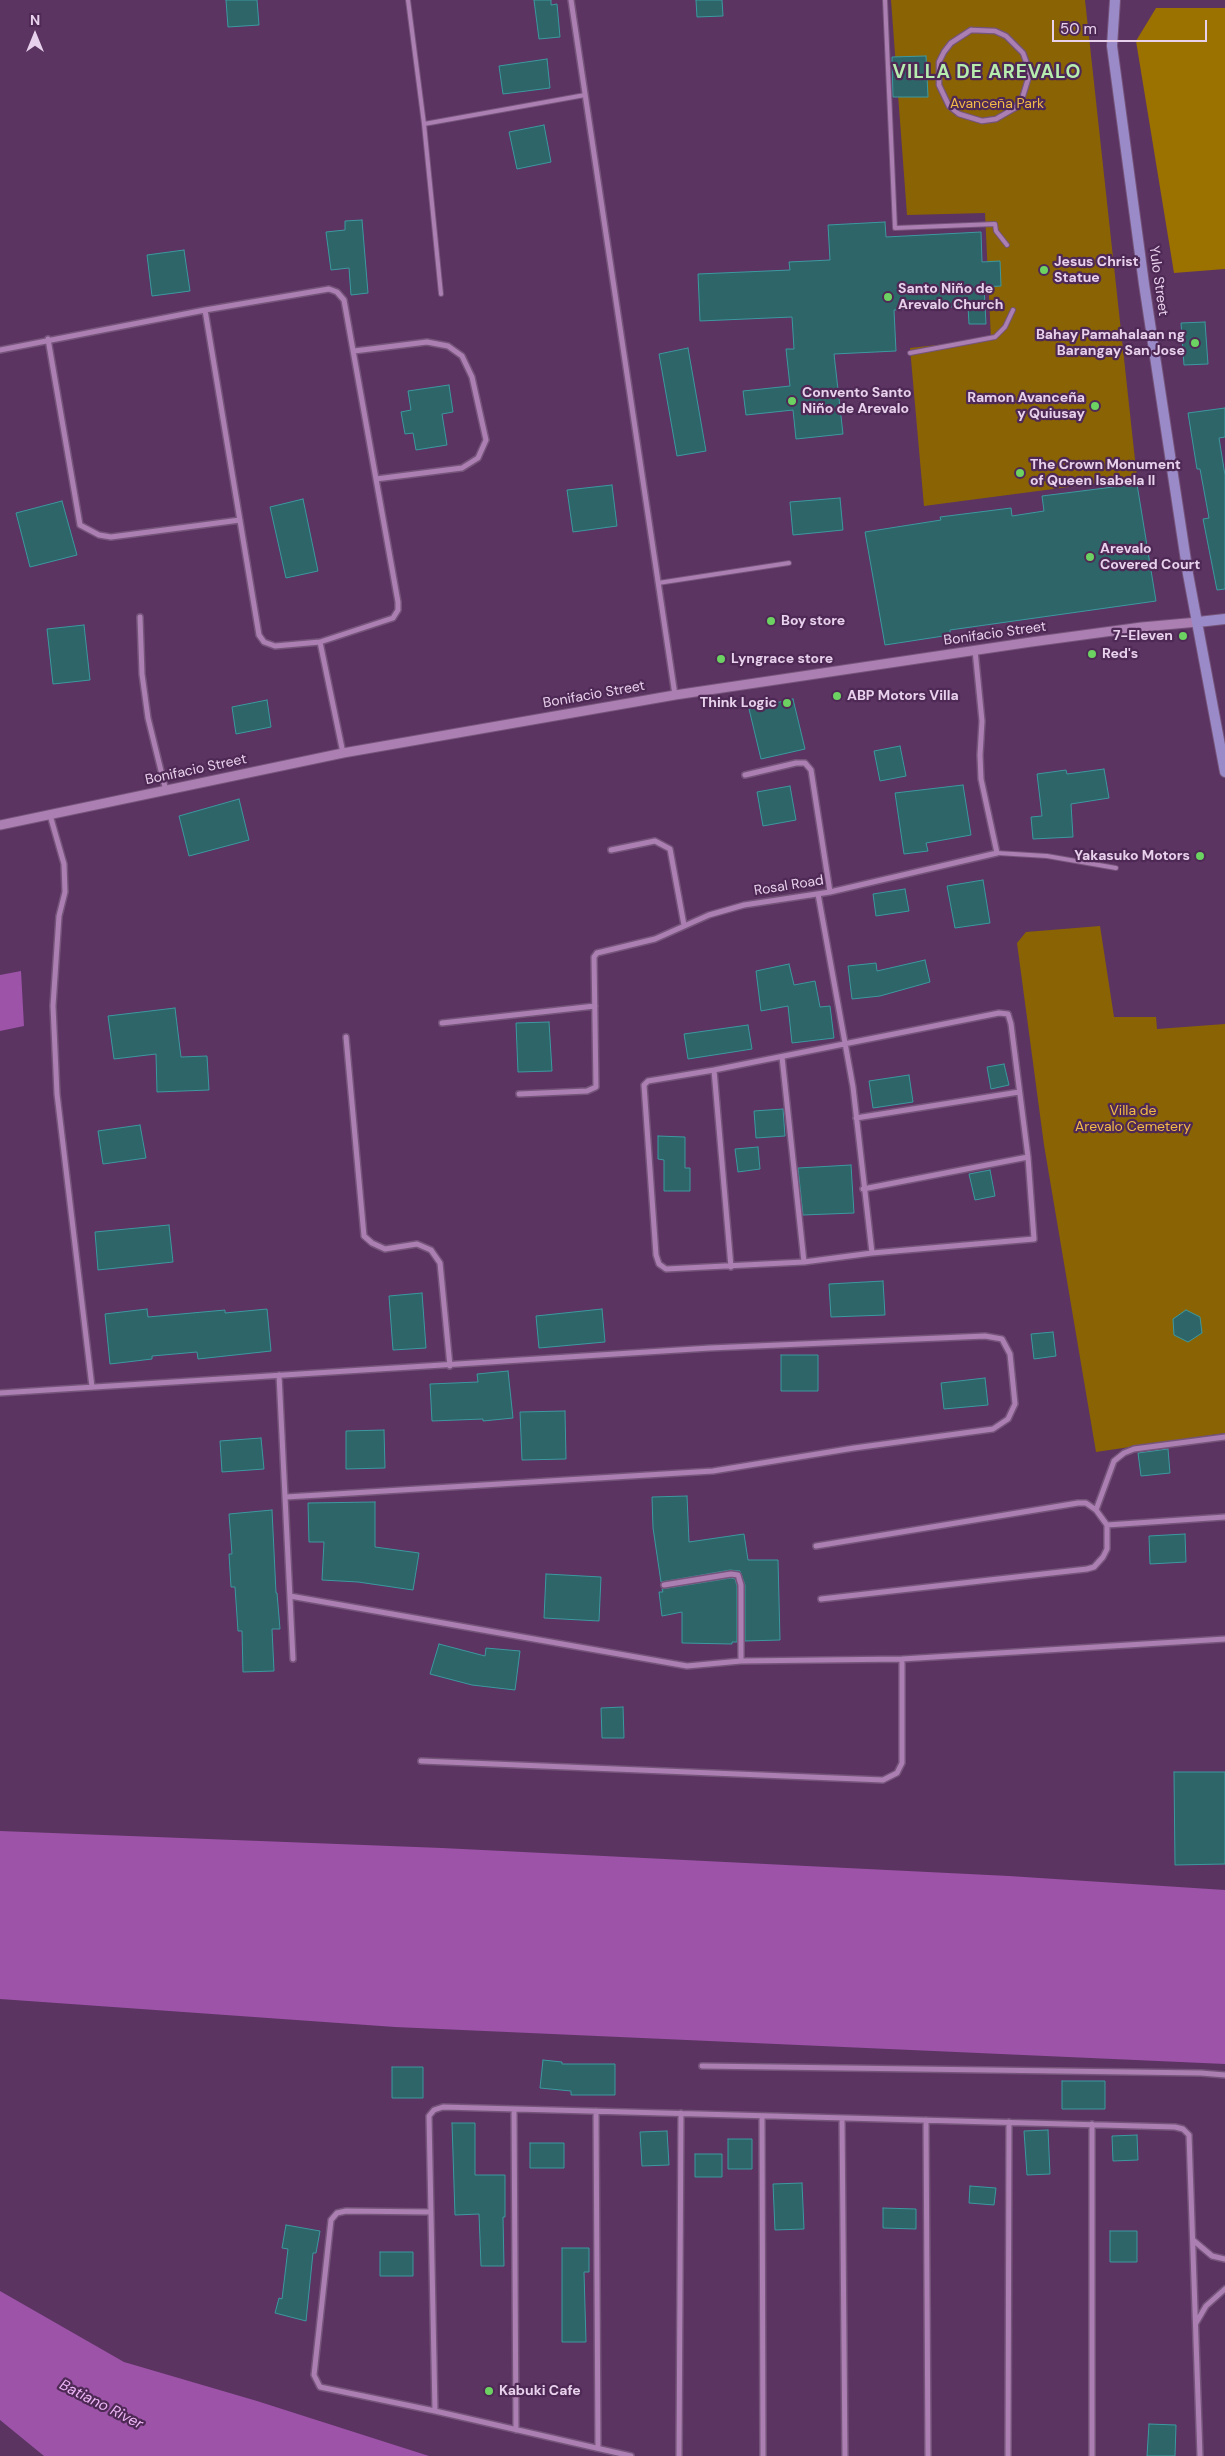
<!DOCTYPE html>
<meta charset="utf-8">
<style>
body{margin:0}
#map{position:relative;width:1225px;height:2456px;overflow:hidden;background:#5b3461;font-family:"DM Sans",sans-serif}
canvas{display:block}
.north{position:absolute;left:10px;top:10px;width:50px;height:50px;-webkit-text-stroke:4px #4f2955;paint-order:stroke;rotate:0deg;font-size:14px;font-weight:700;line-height:20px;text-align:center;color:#e8d1ec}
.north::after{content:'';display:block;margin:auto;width:18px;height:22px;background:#e8d1ec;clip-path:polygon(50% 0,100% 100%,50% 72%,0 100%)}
.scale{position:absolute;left:1052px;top:20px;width:155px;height:22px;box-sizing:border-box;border:2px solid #e8d1ec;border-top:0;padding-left:6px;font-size:15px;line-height:18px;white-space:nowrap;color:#e8d1ec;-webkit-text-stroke:4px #4f2955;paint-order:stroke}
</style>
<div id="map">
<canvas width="1225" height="2456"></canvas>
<div class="north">N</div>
<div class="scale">50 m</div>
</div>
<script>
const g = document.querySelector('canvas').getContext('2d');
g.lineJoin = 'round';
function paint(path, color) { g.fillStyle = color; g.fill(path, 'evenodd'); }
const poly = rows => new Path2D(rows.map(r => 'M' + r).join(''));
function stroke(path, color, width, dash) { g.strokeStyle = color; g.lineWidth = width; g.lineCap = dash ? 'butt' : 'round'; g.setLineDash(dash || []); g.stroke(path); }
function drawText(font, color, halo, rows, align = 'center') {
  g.font = font + ' "DM Sans",sans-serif'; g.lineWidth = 4.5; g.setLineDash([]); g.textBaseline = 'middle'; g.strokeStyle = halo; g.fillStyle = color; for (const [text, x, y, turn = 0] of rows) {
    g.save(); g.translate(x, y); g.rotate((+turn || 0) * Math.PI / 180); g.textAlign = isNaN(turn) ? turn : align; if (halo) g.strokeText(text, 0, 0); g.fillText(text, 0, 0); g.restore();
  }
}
const green = poly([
 [891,0,1085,0,1137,478,924,506,910,348,991,339,985,213,907,215],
 [1100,926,1114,1017,1156,1017,1157,1029,1225,1024,1225,1433,1096,1452,1044,1145,1017,943,1026,932]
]);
const forest = poly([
 [1156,8,1225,8,1225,269,1174,273,1136,41]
]);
const water = poly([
 [21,971,24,1026,0,1031,0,975],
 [0,1831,442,1848,1009,1876,1225,1890,1225,2064,395,2027,0,1999],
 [0,2291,124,2362,257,2401,429,2456,44,2456,0,2420]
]);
const building = poly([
 [226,0,257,0,259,25,228,27,226,0],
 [534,0,551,0,551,5,557,4,560,37,539,39,534,0],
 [696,0,722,0,723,16,697,17,696,0],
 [926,56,928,97,893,97,892,57,926,56],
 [547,59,550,88,503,94,499,66,547,59],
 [544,125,551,162,517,169,509,132,544,125],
 [362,220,368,293,351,295,349,268,331,270,326,232,345,230,345,221,362,220],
 [885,222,886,237,981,232,982,262,1000,261,1001,286,984,287,986,324,969,324,968,306,894,310,896,351,834,354,843,434,796,439,793,410,746,415,743,391,790,386,786,349,794,349,792,317,700,321,698,274,790,270,789,262,830,260,828,225,885,222],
 [184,250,190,291,152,296,147,255,184,250],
 [1205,322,1208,364,1184,365,1181,323,1205,322],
 [688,348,706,451,677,456,659,354,688,348],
 [449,385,453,412,442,414,447,445,416,450,413,433,405,434,401,412,411,410,408,391,449,385],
 [1225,408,1225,437,1219,438,1225,475,1225,589,1217,590,1203,519,1209,518,1200,469,1197,469,1188,413,1225,408],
 [1137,484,1156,601,950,630,950,635,885,645,865,532,941,520,940,517,1011,508,1012,516,1044,511,1042,496,1137,484],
 [612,485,617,526,573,532,567,490,612,485],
 [840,498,843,530,793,535,790,502,840,498],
 [303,499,318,571,286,578,270,507,303,499],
 [62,501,77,555,30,567,16,513,62,501],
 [84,625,90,680,53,684,47,629,84,625],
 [793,699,805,749,761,759,749,709,793,699],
 [267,700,271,727,236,734,232,707,267,700],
 [900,746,906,776,880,781,874,751,900,746],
 [1104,769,1109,798,1071,804,1073,837,1033,839,1031,817,1042,816,1037,774,1066,770,1067,774,1104,769],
 [963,785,971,835,926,843,928,851,904,854,895,793,963,785],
 [790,786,796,820,763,826,757,792,790,786],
 [239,799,249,840,189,856,179,816,239,799],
 [983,880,990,923,955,928,947,886,983,880],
 [905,889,909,911,876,916,873,894,905,889],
 [925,960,930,982,880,996,852,999,848,966,876,963,877,971,925,960],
 [789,964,794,985,815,981,820,1007,830,1006,834,1038,792,1043,788,1006,761,1011,756,971,789,964],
 [175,1008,181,1057,207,1056,209,1090,157,1092,156,1054,114,1059,108,1016,175,1008],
 [549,1022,552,1071,518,1072,516,1023,549,1022],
 [748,1025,752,1049,688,1059,684,1034,748,1025],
 [1004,1064,1009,1085,991,1089,987,1067,1004,1064],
 [909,1075,913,1102,873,1108,869,1081,909,1075],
 [783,1109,785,1136,756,1138,754,1111,783,1109],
 [140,1125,146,1158,103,1164,98,1131,140,1125],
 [658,1136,685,1137,685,1168,690,1168,690,1191,664,1191,664,1160,658,1159,658,1136],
 [758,1147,760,1169,738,1172,735,1149,758,1147],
 [851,1165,854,1213,803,1215,798,1168,851,1165],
 [990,1170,995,1196,975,1200,969,1174,990,1170],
 [169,1225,173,1262,98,1270,95,1232,169,1225],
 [883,1281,885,1315,831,1317,829,1284,883,1281],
 [422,1293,426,1348,393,1350,389,1296,422,1293],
 [147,1309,148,1317,225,1310,225,1313,267,1309,271,1351,198,1359,197,1352,152,1356,152,1359,110,1364,105,1314,147,1309],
 [602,1309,605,1342,539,1348,536,1316,602,1309],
 [1186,1310,1200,1317,1202,1333,1188,1342,1174,1335,1173,1319,1186,1310],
 [1053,1332,1056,1356,1034,1359,1031,1334,1053,1332],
 [781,1355,818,1355,818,1391,781,1391,781,1355],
 [508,1371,513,1418,483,1421,483,1419,432,1421,430,1384,478,1382,477,1374,508,1371],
 [985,1378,988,1405,944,1409,941,1383,985,1378],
 [565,1411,566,1459,522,1460,520,1412,565,1411],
 [384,1430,385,1468,346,1469,346,1431,384,1430],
 [261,1438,264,1469,222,1472,220,1441,261,1438],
 [1168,1449,1170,1473,1141,1476,1138,1453,1168,1449],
 [687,1496,689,1542,744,1534,748,1560,778,1560,780,1640,745,1641,745,1585,740,1571,730,1570,661,1582,653,1528,652,1497,687,1496],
 [375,1502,375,1547,419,1553,413,1590,358,1582,322,1580,324,1542,309,1542,308,1503,375,1502],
 [272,1510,276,1593,277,1593,280,1629,272,1629,274,1671,243,1672,242,1631,238,1631,235,1587,231,1587,229,1554,232,1554,229,1514,272,1510],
 [1185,1534,1186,1562,1150,1564,1149,1536,1185,1534],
 [546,1574,601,1577,599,1621,544,1618,546,1574],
 [731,1578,735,1579,737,1586,737,1642,732,1642,732,1644,682,1643,682,1612,662,1616,659,1592,663,1592,662,1589,731,1578],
 [439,1644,485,1656,486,1648,520,1651,515,1690,472,1685,430,1674,439,1644],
 [623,1707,624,1738,602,1738,601,1708,623,1707],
 [1174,1772,1225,1772,1225,1864,1175,1865,1174,1772],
 [543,2060,562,2062,562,2064,615,2064,615,2095,571,2095,571,2091,540,2088,543,2060],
 [392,2067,423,2067,423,2098,392,2098,392,2067],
 [1062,2081,1105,2081,1105,2109,1062,2109,1062,2081],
 [452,2123,475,2123,475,2175,505,2175,505,2217,503,2217,504,2266,481,2266,479,2214,455,2215,452,2123],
 [1048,2130,1050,2174,1027,2175,1024,2131,1048,2130],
 [667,2131,669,2165,642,2166,640,2132,667,2131],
 [1137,2135,1138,2160,1113,2161,1112,2136,1137,2135],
 [728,2139,752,2139,752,2169,728,2169,728,2139],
 [530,2143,564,2143,564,2168,530,2168,530,2143],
 [695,2154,722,2154,722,2177,695,2177,695,2154],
 [802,2183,804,2229,775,2230,773,2184,802,2183],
 [970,2186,996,2188,994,2205,969,2203,970,2186],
 [883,2208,916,2209,916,2229,883,2228,883,2208],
 [286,2225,320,2231,316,2253,313,2253,306,2321,275,2313,279,2298,282,2299,288,2249,282,2248,286,2225],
 [1110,2231,1137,2231,1137,2262,1110,2262,1110,2231],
 [562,2248,589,2248,589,2272,584,2272,586,2342,562,2342,562,2248],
 [380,2252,413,2252,413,2276,380,2276,380,2252],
 [1149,2424,1176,2425,1175,2456,1147,2456,1149,2424]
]);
const service = poly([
 [408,0,424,124,585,95],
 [885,0,895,228,995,224,996,231,1007,245],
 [424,124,441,294],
 [910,353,995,337,1005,327,1013,310],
 [658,583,789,563],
 [997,853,1047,856,1116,868]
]);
const pedestrian = poly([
 [971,30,995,31,1006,36,1023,53,1027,64,1029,76,1022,99,1015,108,996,119,982,121,959,114,949,106,939,85,939,62,944,52,951,43,971,30]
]);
const minor = poly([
 [571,0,675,695],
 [48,339,80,525,99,535,111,537,240,520],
 [0,350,205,310,329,289,337,292,344,300,398,602,398,610,393,618,320,642,275,646,264,642,259,635,205,310],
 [354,351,427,342,448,346,462,356,472,377,486,440,478,458,462,468,376,479],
 [140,617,142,674,148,718,166,791],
 [320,642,343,753],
 [745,775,796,763,805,763,811,770,830,892],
 [50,815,64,864,65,892,59,916,53,1006,57,1094,92,1387],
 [611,850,655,841,670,849,684,925],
 [818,894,853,1087,872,1253],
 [999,1013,1008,1014,1011,1024,1028,1157,1034,1239,872,1253,804,1262,666,1269,659,1264,656,1255,644,1085,648,1081,714,1070,999,1013],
 [442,1023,595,1006],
 [346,1037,364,1236,372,1243,385,1249,417,1244,431,1250,440,1263,450,1366],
 [782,1057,804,1262],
 [714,1070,731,1267],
 [519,1094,587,1091,596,1087,594,957,597,953,655,939,709,915,744,905,830,892,997,853,981,779,980,755,982,721,975,650],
 [856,1118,1019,1092],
 [863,1189,1028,1157],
 [279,1375,293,1659],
 [0,1393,710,1348,985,1336,1002,1339,1010,1354,1015,1404,1008,1419,993,1429,854,1448,713,1471,286,1497],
 [1096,1510,1114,1461,1124,1453,1134,1449,1225,1437],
 [1107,1525,1225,1517],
 [816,1546,1078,1503,1086,1503,1096,1510,1107,1525,1107,1549,1103,1557,1094,1567,1087,1569,821,1599],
 [664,1585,731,1574,738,1575,741,1585,741,1661],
 [290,1596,687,1666,741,1661,902,1659,1225,1639],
 [421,1761,883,1780,897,1773,902,1763,902,1659],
 [702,2066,1201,2073,1225,2075],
 [514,2109,516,2430],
 [596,2111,598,2448],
 [762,2116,763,2456],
 [842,2118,845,2456],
 [926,2120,928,2456],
 [431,2212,346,2211,337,2213,331,2220,314,2375,320,2387,435,2411,631,2456],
 [1193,2240,1212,2256,1225,2259],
 [1196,2323,1206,2306,1225,2289],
 [435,2411,429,2116,434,2110,443,2107,1175,2127,1183,2129,1189,2135,1200,2456],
 [679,2456,681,2113],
 [1008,2456,1009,2122],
 [1092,2456,1092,2124]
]);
const tertiary = poly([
 [0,825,343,753,675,695,1031,642,1142,627,1198,622]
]);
const secondary = poly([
 [1115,0,1112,46,1144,284,1188,574,1225,772],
 [1198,622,1225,619]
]);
const markers = [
 [1044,270,5,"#6cd362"],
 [888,297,5,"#6cd362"],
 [1195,343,5,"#6cd362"],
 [792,401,5,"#6cd362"],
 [1095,406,5,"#6cd362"],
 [1020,473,5,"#6cd362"],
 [1090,557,5,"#6cd362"],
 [771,621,5,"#6cd362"],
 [1183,636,5,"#6cd362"],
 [1092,654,5,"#6cd362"],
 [721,659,5,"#6cd362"],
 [837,696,5,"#6cd362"],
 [787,703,5,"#6cd362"],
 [1200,856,5,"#6cd362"],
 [489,2391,5,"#6cd362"]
];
const parkNames = [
 ["Avanceña Park",997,104],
 ["Villa de",1133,1111],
 ["Arevalo Cemetery",1133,1127]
];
const poiNames = [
 ["Jesus Christ",1054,262],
 ["Statue",1054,278],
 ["Santo Niño de",898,289],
 ["Arevalo Church",898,305],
 ["Bahay Pamahalaan ng",1185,335,"right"],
 ["Barangay San Jose",1185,351,"right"],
 ["Convento Santo",802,393],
 ["Niño de Arevalo",802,409],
 ["Ramon Avanceña",1085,398,"right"],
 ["y Quiusay",1085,414,"right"],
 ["The Crown Monument",1030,465],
 ["of Queen Isabela II",1030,481],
 ["Arevalo",1100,549],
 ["Covered Court",1100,565],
 ["Boy store",781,621],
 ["7-Eleven",1173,636,"right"],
 ["Red's",1102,654],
 ["Lyngrace store",731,659],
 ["ABP Motors Villa",847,696],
 ["Think Logic",777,703,"right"],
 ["Yakasuko Motors",1190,856,"right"],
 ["Kabuki Cafe",499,2391]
];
const streetNames = [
 ["Yulo Street",1158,281,82],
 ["Bonifacio Street",995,634,-8],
 ["Bonifacio Street",594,695,-10],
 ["Bonifacio Street",196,770,-12],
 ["Rosal Road",789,886,-9]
];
const waterNames = [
 ["Batiano River",101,2405,27]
];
const districtNames = [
 ["VILLA DE AREVALO",987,73]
];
paint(green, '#8a6404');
paint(forest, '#9b7100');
paint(water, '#9c53a8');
paint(building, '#2d6569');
stroke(building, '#3c99a0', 1);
stroke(service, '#75547a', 6);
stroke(pedestrian, '#75547a', 7);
stroke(minor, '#75547a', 8);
stroke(tertiary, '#75547a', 11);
stroke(secondary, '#75547a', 12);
stroke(service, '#ab7fb1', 4);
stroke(pedestrian, '#ab7fb1', 4.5);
stroke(minor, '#ab7fb1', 5);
stroke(tertiary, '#ab7fb1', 9);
stroke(secondary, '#9a8ac7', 10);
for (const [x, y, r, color] of markers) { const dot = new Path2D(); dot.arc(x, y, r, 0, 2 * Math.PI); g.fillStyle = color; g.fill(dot); stroke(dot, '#4f2955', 2); }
drawText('14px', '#f2ba48', '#4f2955', parkNames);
drawText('bold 14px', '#e8d1ec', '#4f2955', poiNames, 'left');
drawText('14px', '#e8d1ec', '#4f2955', streetNames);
drawText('italic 15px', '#edb5f6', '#4f2955', waterNames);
g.letterSpacing = '1px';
drawText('bold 19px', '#b6edaf', '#4f2955', districtNames);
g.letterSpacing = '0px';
</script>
